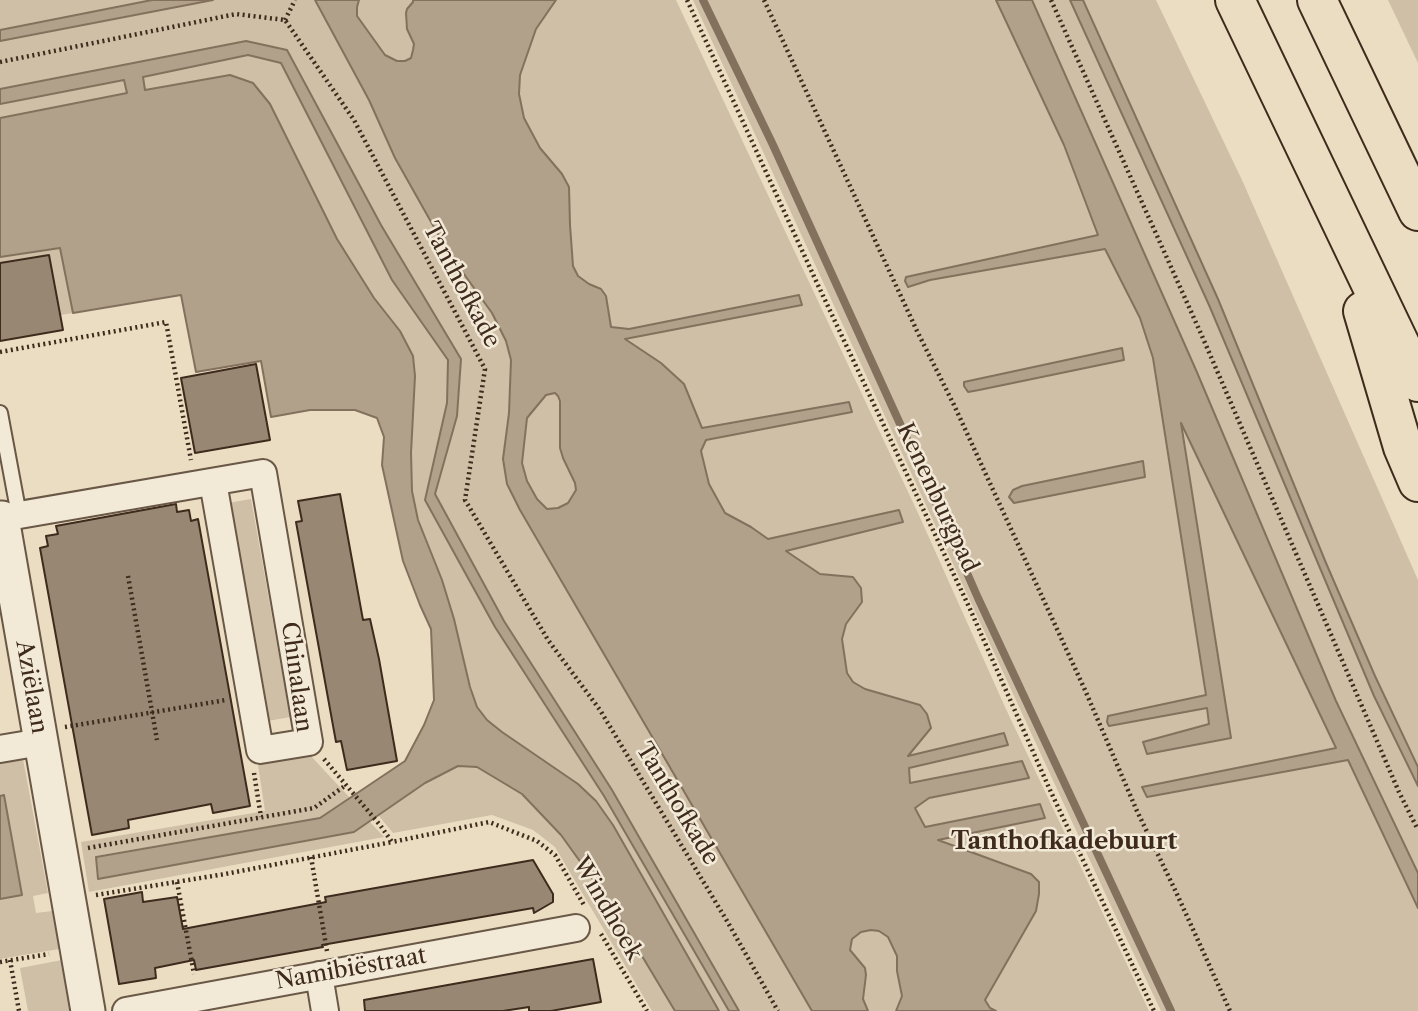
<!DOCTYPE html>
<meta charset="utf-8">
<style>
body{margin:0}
canvas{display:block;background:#ebddc2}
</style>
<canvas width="1418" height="1011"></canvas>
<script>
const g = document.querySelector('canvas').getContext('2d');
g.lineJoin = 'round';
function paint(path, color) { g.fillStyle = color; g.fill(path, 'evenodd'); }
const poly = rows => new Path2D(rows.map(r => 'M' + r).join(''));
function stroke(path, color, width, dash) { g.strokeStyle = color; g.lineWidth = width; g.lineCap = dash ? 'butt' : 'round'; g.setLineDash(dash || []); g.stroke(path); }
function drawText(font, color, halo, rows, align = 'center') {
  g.font = font + ' "Libre Caslon Text",serif'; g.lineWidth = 5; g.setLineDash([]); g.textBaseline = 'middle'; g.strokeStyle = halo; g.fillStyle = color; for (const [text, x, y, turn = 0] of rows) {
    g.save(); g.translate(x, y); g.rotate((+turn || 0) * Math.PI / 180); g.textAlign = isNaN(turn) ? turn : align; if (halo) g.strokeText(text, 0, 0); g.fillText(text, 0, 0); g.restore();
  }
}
const green = poly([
 [0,0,152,0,0,30],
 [213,0,315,0,369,100,395,158,448,252,492,313,506,341,511,360,509,413,503,459,507,484,520,510,812,1011,739,1011,612,790,504,621,435,494,457,416,461,359,381,225,287,50,246,41,0,89,0,41],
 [359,0,413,0,413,2,407,9,407,29,414,44,411,58,405,61,397,61,385,55,357,16,357,7],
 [556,0,676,0,918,513,1005,707,1149,1011,996,1011,990,1008,985,1001,1039,882,1031,874,937,840,1045,818,1043,811,1039,804,925,827,914,808,929,798,1028,779,1023,762,910,783,908,768,1008,745,1004,733,907,756,920,705,865,689,853,682,847,673,842,639,846,624,862,602,853,577,820,574,785,550,903,522,899,510,768,539,751,527,725,513,709,484,701,451,706,440,852,412,850,403,702,428,684,384,624,339,802,305,798,295,629,329,611,327,606,296,601,289,589,284,578,276,573,266,570,225,569,187,562,174,540,148,524,118,519,94,520,75,536,29],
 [693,0,996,0,1064,145,1098,236,906,277,905,281,908,287,930,280,1105,249,1140,318,1153,358,1206,695,1180,700,1107,722,1109,726,1207,708,1210,724,1144,742,1231,738,1180,419,1336,748,1143,788,1148,797,1348,760,1418,909,1418,1011,1161,1011,1110,904],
 [1122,348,1124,360,965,382],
 [1143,462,1145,477,1015,503,1009,497,1022,486],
 [1032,0,1070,0,1209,305,1374,696,1418,786,1418,873,1336,701,1196,370],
 [1083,0,1156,0,1242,180,1418,580,1418,767,1375,676,1326,563,1218,299],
 [1388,0,1418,0,1418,63],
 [248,55,281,62,392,280,448,360,447,403,425,500,495,627,604,796,729,1011,719,1011,702,980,578,784,502,732,487,720,477,707,418,520,412,491,411,453,415,376,400,331,374,298,337,239,270,104,230,75,145,91,143,77],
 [124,80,127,94,0,118,0,104],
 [60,248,73,313,61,315,49,255,0,263,0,257],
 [555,393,558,396,560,401,559,417,576,490,568,503,558,508,547,509,537,499,527,481,522,463,527,418,546,395],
 [251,499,290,717,268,721,228,503],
 [310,755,350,798,320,818,96,856,98,878,354,832,370,822,384,837,89,892,81,842,265,811,258,765],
 [23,759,48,893,33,896,36,913,52,911,59,949,0,959,0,899,21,895,4,795,0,796,0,763],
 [458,766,477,767,522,794,561,835,612,906,675,1011,652,1011,555,847,533,830,492,815,393,833,379,816,425,783],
 [871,930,879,931,888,937,897,956,897,971,902,996,896,1011,868,1011,863,999,866,975,865,968,850,950,852,940,861,932],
 [62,960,71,1011,28,1011,20,968]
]);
const water = poly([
 [152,0,213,0,0,41,0,30,152,0],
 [315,0,359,0,357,7,357,16,385,55,397,61,405,61,411,58,413,50,414,44,407,29,406,13,407,9,413,2,413,0,556,0,536,29,520,75,519,94,524,118,540,148,562,174,569,187,570,225,573,266,578,276,589,284,601,289,606,296,611,327,629,329,799,295,802,305,625,339,661,363,684,384,702,428,849,402,852,412,706,440,701,451,709,484,725,513,751,527,768,539,899,510,903,522,786,551,820,574,853,577,861,588,862,602,846,624,842,639,847,673,853,682,865,689,920,705,927,714,931,728,908,756,1004,733,1008,745,909,768,910,783,1022,761,1029,778,929,798,915,808,925,827,1040,804,1045,818,938,840,1031,874,1039,882,1039,894,1036,911,985,1000,990,1008,996,1011,896,1011,902,996,897,971,897,956,888,937,879,931,871,930,861,932,852,939,850,950,865,968,866,975,863,999,868,1011,812,1011,520,510,507,484,503,459,509,413,511,360,506,341,492,313,448,252,395,158,369,100,315,0],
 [555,393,558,396,560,401,560,448,563,458,575,483,576,490,568,503,558,508,547,509,537,499,527,481,522,463,527,418,546,395,555,393],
 [996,0,1032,0,1196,370,1336,701,1418,873,1418,908,1348,760,1147,797,1142,787,1336,748,1181,423,1231,738,1147,754,1143,742,1209,724,1207,708,1109,726,1107,722,1108,716,1206,695,1153,358,1140,318,1105,249,930,280,908,287,905,281,906,277,1098,235,1064,145,996,0],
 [1070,0,1083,0,1218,299,1326,563,1375,676,1418,767,1418,786,1374,696,1209,305,1070,0],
 [246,41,287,50,381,225,461,359,457,416,435,494,504,621,612,790,739,1011,729,1011,604,796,495,627,425,500,447,403,448,360,392,280,281,63,248,55,143,77,145,90,230,75,253,83,270,104,337,239,374,298,400,331,413,356,415,376,411,453,412,491,418,520,442,580,454,619,470,687,477,707,487,720,502,732,578,784,596,801,613,825,719,1011,675,1011,612,906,561,835,522,794,477,767,458,766,425,783,354,832,98,879,96,857,320,818,405,761,424,725,434,700,431,629,420,605,403,561,382,465,384,437,377,418,355,410,310,410,271,417,261,361,196,372,181,295,73,313,60,248,0,257,0,118,127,93,124,80,0,104,0,89,246,41],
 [1122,348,1124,360,979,390,968,392,964,386,964,382,1122,348],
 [1143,461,1145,477,1014,503,1009,497,1013,490,1022,486,1143,461],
 [4,795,22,895,0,899,0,796,4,795]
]);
const stream = poly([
 [703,0,773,145,942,516,978,598,1171,1011]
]);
const building = poly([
 [49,255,63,330,0,341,0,263,49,255],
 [256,364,270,440,195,453,181,378,256,364],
 [340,494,363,620,370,619,379,659,397,761,347,770,341,741,336,742,296,522,302,521,298,501,340,494],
 [176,504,177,512,189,510,191,521,198,519,250,806,213,813,211,804,128,820,129,828,92,835,40,548,48,546,46,536,58,534,56,526,176,504],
 [533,860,553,894,553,902,534,913,533,908,322,945,323,947,196,970,194,960,155,968,156,978,119,984,104,899,142,892,143,902,177,897,183,929,326,902,325,897,533,860],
 [593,959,601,1002,551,1011,529,1011,529,1007,503,1011,365,1011,364,1000,593,959]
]);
const path = poly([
 [687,0,817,283,970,609,1050,790,1154,1011],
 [764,0,917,331,954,405,1085,690,1137,811,1176,892,1230,1011],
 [1051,0,1202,336,1399,792,1418,830],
 [285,20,295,0],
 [0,62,236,14,285,20,354,120,485,369,465,500,548,640,600,710,727,921,778,1011],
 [0,352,166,322,191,460],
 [128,576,157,740],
 [65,727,226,700],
 [324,759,380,825,392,842,489,822,537,841,555,855,584,905],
 [254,773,261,817],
 [88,848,314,808,346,785],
 [311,857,327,951],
 [177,882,194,974],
 [96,895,225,874,392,842],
 [601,934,647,1011],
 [10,960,19,1011],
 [0,962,49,954]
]);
const service = poly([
 [0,413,19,515]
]);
const minor = poly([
 [2,518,263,473,309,742,260,750,213,482],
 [0,749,41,742],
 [319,975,325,1011],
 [126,1011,576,928]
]);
const tertiary = poly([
 [0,518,2,518,88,1011]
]);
const motorway = poly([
 [1235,0,1418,382],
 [1317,0,1418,211],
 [1363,311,1403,447,1418,482]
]);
const streetNames = [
 ["Tanthofkade",461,285,62],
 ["Kenenburgpad",937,498,65],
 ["Chinalaan",296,677,82],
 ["Aziëlaan",31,687,80],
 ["Tanthofkade",677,804,59],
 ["Windhoek",607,909,60],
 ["Namibiëstraat",351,969,-10]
];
const neighbourhoodNames = [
 ["Tanthofkadebuurt",1064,842]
];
paint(green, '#cebfa6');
paint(water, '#b1a08a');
stroke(water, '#83715e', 2);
stroke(stream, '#83715e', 8);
paint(building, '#988873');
stroke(building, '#3f2b1d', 2);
stroke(service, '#6a5846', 18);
stroke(minor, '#6a5846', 30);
stroke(tertiary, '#6a5846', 37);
stroke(motorway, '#3f2b1d', 42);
stroke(path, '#3f2b1d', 4.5, [2, 3.5]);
stroke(service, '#f2e9d7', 14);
stroke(minor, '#f2e9d7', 26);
stroke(tertiary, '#f2e9d7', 33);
stroke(motorway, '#ebddc2', 38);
drawText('23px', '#3f2b1d', '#f2e9d7', streetNames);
drawText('bold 24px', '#3f2b1d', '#f2e9d7', neighbourhoodNames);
</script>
